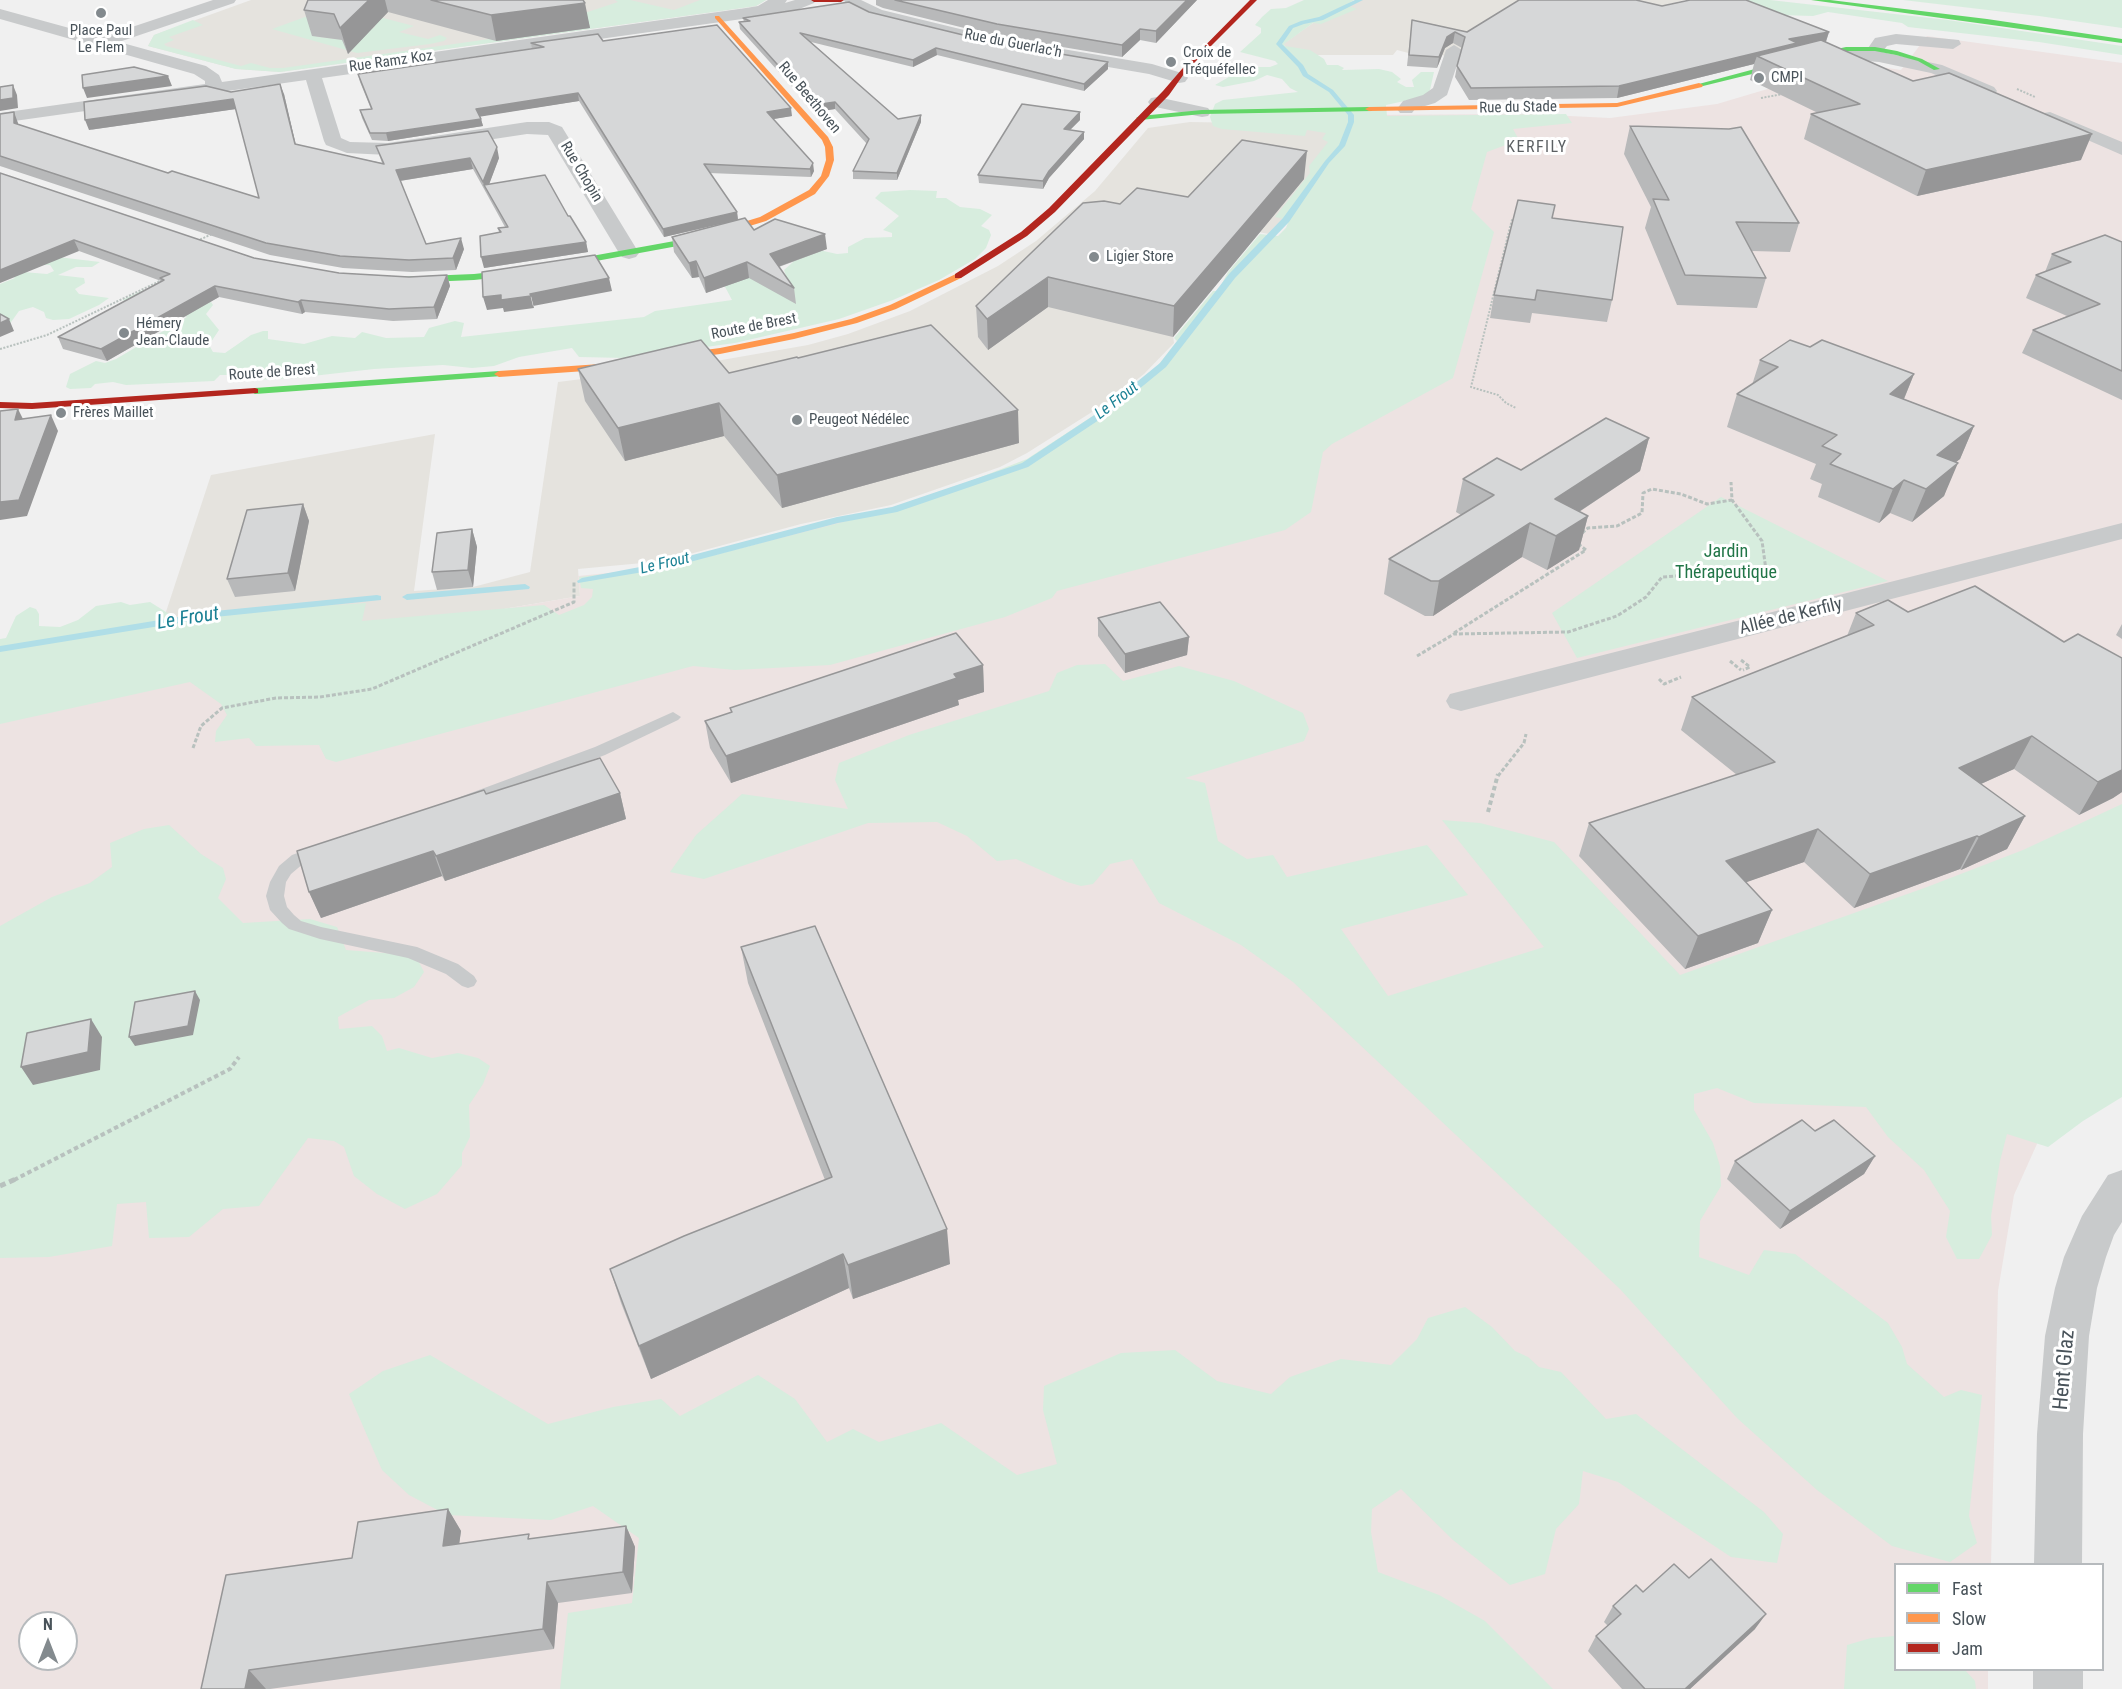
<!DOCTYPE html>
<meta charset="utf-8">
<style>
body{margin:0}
#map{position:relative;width:2122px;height:1689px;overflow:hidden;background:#f0f0f0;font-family:"Roboto Condensed",sans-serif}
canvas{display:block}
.legend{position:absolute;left:1894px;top:1563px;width:210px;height:108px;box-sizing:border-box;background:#fff;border:2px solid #b6babd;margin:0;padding:8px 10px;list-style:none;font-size:18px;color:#49535a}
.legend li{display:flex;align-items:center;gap:12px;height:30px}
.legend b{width:30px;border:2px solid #b6babd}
.north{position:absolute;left:18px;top:1611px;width:60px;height:60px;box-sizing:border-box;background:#fff;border:2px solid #b6babd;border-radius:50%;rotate:0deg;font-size:16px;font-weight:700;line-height:24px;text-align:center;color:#49535a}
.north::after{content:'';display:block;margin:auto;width:21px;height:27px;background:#838a8e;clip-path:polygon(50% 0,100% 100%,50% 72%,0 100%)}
</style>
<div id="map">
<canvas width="2122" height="1689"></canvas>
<ul class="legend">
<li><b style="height:8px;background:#63d668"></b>Fast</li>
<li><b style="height:8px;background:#ff974d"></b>Slow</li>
<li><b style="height:8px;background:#b3261e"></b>Jam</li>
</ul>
<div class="north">N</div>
</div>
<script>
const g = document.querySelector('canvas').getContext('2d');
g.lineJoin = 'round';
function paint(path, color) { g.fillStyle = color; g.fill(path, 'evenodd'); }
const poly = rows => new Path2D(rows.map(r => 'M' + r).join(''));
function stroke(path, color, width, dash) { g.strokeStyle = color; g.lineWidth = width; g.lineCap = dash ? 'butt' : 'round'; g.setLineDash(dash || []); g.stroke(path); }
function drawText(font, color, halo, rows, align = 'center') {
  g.font = font + ' "Roboto Condensed",sans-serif'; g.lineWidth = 6; g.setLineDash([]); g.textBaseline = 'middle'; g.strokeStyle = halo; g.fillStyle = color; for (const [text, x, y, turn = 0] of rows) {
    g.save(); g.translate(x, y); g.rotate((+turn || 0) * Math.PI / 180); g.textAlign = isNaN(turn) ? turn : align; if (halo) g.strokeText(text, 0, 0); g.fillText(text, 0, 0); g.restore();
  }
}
const commercial = poly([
 [251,0,766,0,756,6,280,72,236,69,148,46,154,35],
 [1356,0,1685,0,1464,56,1416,55,1397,50,1393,55,1294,55,1283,44,1313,23],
 [1190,122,1307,124,1345,127,1339,141,1281,221,1269,234,1258,232,1173,336,1174,343,1144,374,1111,400,1027,453,1000,467,891,505,801,524,664,561,578,569,580,596,474,614,357,624,162,624,211,475,435,434,414,591,473,587,530,572,558,382,693,365,808,345,848,334,910,311,998,266,1036,241,1095,191,1148,128]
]);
const medical = poly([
 [1927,36,2122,63,2122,1077,2041,1135,2014,1195,1998,1291,1991,1564,1896,1564,1896,1670,1988,1670,1988,1689,0,1689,0,652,162,624,361,603,357,624,474,614,580,596,578,576,668,567,747,548,798,529,858,516,890,513,1026,473,1127,402,1286,228,1357,115,1530,114,1610,118,1717,104,1855,63,1901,70],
 [30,1623,66,1623,66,1659,30,1659]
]);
const green = poly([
 [615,0,630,0,674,10,700,0,766,0,756,6,280,72,236,69,148,46,154,35,193,20,203,25,169,37,174,40,164,44,166,46,241,66,251,63,270,68,283,68,518,35,618,2],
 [1304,0,1354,0,1346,5,1357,9,1321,24,1313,23,1284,44,1285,46,1310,50,1324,59,1327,65,1338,65,1344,68,1342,70,1379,69,1392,72,1401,79,1397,82,1406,87,1414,87,1412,80,1421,72,1434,72,1430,90,1423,97,1386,105,1387,116,1566,114,1572,123,1513,129,1519,140,1487,152,1471,209,1494,232,1453,378,1332,444,1323,452,1311,512,1285,530,1057,591,1052,598,1005,617,830,665,735,670,693,666,336,762,326,759,319,745,256,746,249,738,215,742,216,731,227,715,221,704,190,682,0,724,0,639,6,638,16,616,30,607,36,609,39,614,39,626,60,627,78,620,96,606,121,602,130,605,150,602,182,622,269,609,366,603,362,621,544,605,559,615,584,605,592,597,593,589,581,588,579,577,667,567,863,517,927,498,1027,459,1111,404,1156,368,1177,341,1174,338,1213,291,1218,291,1228,272,1260,234,1278,236,1286,228,1289,220,1275,217,1310,173,1309,166,1328,142,1322,139,1326,133,1307,130,1305,136,1222,129,1213,126,1210,117,1215,104,1223,100,1298,92,1290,88,1282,79,1267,75,1254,81,1223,87,1215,85,1241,70,1251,67,1270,67,1278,64,1275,61,1240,52,1261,33,1261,28,1255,25,1262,17,1271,9,1286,8],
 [1709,0,1770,0,1948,20,2122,46,2122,55,2039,42,1908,27,1902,23,1828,12,1813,16,1780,15],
 [1903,0,2122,0,2122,28,2039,16],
 [316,13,313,34,318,37,339,39,363,34,375,27,373,22,383,18,414,26,399,32,428,39,440,35,447,38,444,41,430,44,357,53,272,29],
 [910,190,937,191,936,198,946,198,960,207,980,209,992,215,981,226,989,230,991,235,986,248,975,259,939,280,893,300,839,319,735,343,625,358,579,357,572,348,519,357,494,366,472,368,443,365,374,369,295,378,251,380,241,375,220,375,214,381,126,385,113,382,95,384,91,388,70,389,66,387,70,374,96,361,105,363,116,359,187,317,122,300,143,290,160,291,211,302,213,305,206,314,219,330,209,345,213,352,225,353,251,335,263,331,268,331,268,339,304,344,332,336,355,338,362,332,386,338,424,337,429,328,455,321,464,323,461,337,644,317,655,311,732,300,723,283,745,278,786,276,784,270,793,262,785,257,819,250,837,254,848,253,848,247,865,238,892,237,892,233,883,230,899,216,875,198,881,192],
 [58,257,100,262,92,267,76,267,58,275,84,278,85,283,75,289,79,294,109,298,99,305,69,319,53,320,46,318,44,312,33,307,19,311,9,325,0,322,0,284,15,278,0,270,47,274,54,271,50,265,36,265],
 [1721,497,1888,581,1577,658,1552,613],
 [1105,664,1123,681,1179,666,1234,681,1303,713,1309,729,1304,741,1185,778,1205,783,1218,841,1247,859,1273,855,1287,877,1427,845,1468,895,1341,929,1388,996,1544,947,1442,820,1480,823,1554,842,1680,975,1927,887,2023,850,2122,804,2122,1097,2083,1121,2048,1147,2007,1134,2000,1161,1991,1216,1992,1235,1979,1259,1957,1259,1946,1237,1950,1211,1924,1170,1888,1137,1866,1107,1754,1103,1717,1088,1694,1094,1694,1110,1713,1143,1720,1166,1721,1186,1700,1221,1699,1257,1749,1275,1764,1250,1795,1254,1888,1323,1902,1347,1907,1364,1944,1397,1961,1390,1982,1395,1969,1516,1977,1543,1950,1562,1892,1546,1817,1490,1737,1418,1620,1289,1293,982,1241,945,1159,903,1132,859,1110,864,1093,884,1081,886,1067,882,1016,859,997,861,967,836,937,822,868,823,704,879,670,872,696,835,742,794,848,809,835,780,839,763,909,735,1049,691,1057,673,1077,665],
 [169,825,201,854,223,868,226,879,218,898,243,923,310,919,337,927,346,950,397,954,418,960,424,972,414,987,394,998,369,1000,338,1017,339,1029,372,1026,382,1036,387,1051,399,1048,432,1058,458,1053,478,1058,490,1066,483,1084,469,1105,470,1137,462,1153,462,1165,437,1194,405,1209,377,1194,354,1176,344,1147,334,1141,308,1138,259,1206,223,1209,189,1237,149,1238,146,1202,117,1204,112,1246,49,1257,0,1258,0,926,52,897,90,883,112,867,110,843,144,829],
 [1465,1307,1492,1327,1515,1351,1528,1357,1539,1367,1561,1372,1606,1419,1636,1414,1764,1512,1783,1534,1777,1563,1731,1557,1618,1482,1583,1471,1579,1504,1556,1529,1545,1574,1510,1585,1453,1540,1401,1489,1372,1509,1371,1532,1378,1572,1439,1595,1485,1621,1553,1689,560,1689,568,1613,632,1603,639,1538,593,1506,551,1520,447,1515,409,1495,382,1470,349,1394,383,1371,430,1355,548,1424,613,1407,661,1399,680,1416,758,1375,795,1399,827,1442,853,1429,879,1442,941,1423,1017,1475,1057,1464,1043,1410,1044,1386,1121,1353,1175,1350,1217,1381,1271,1394,1290,1377,1341,1359,1391,1365,1417,1339,1428,1318],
 [1895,1636,1896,1670,1965,1670,1975,1681,1976,1689,1844,1689,1847,1645,1871,1638]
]);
const stream = poly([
 [1355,0,1363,0,1323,20,1304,24,1293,28,1282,44,1303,65,1308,74,1333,90,1354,115,1354,122,1345,146,1329,163,1289,222,1235,278,1166,367,1111,412,1028,467,897,512,838,523,667,568,578,583,577,581,582,578,666,562,837,517,892,507,1022,463,1105,408,1160,363,1229,274,1283,218,1325,161,1339,145,1348,122,1348,115,1329,92,1303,76,1298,67,1276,44,1289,26,1301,21,1319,17,1355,0],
 [525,584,530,587,529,589,407,600,402,597,407,594,525,584],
 [377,595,381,596,381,600,215,617,0,652,0,646,215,611,377,595]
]);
const pathFar3 = poly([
 [2017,89,2035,97],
 [1761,98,1783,94],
 [1516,221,1512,220,1510,227,1471,387,1498,395,1506,403,1516,408],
 [197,241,212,234],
 [0,349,47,335,164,279]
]);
const pathFar2 = poly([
 [1582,533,1588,528,1617,526,1642,513,1643,493,1652,489,1681,494,1707,504,1732,500],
 [1454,633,1586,550,1577,543],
 [1417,656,1454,634,1568,632,1617,616,1646,597,1662,577,1766,570,1762,541,1732,500,1731,482],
 [1741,660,1750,667,1743,670],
 [1730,661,1741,670],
 [1659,679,1664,684,1681,677],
 [193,748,201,726,222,708,276,698,320,697,372,689,574,602,574,582],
 [1498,776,1524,743,1526,734]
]);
const pathFar1 = poly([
 [1488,812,1498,774],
 [14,1180,230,1069,239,1057]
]);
const path = poly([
 [0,1186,18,1178]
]);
const lane = poly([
 [673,712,681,717,678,720,605,755,472,805,466,806,460,805,458,801,460,797,595,747,673,712],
 [319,845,325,847,327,851,325,855,304,863,291,874,286,882,284,896,287,907,294,915,301,921,321,927,417,947,458,964,474,976,477,981,474,986,468,988,462,986,446,974,408,958,320,939,289,929,282,923,270,910,266,896,270,882,279,866,292,855,319,845]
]);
const street = poly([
 [213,0,236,0,234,3,119,42,206,66,219,75,222,82,746,8,758,6,768,0,787,0,785,3,795,0,816,0,814,3,792,12,322,78,341,138,350,142,388,143,527,122,549,122,562,127,639,253,636,257,629,259,622,257,619,253,548,135,527,134,388,155,347,153,326,145,324,141,306,80,0,123,0,113,205,84,205,81,194,74,0,19,0,9,102,37,213,0],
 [843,0,861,0,882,10,997,38,1152,64,1185,74,1188,78,1185,82,1179,83,1149,74,997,48,870,16,856,11,843,0],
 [1896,34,1959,40,1961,44,1953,49,1896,44,1887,46,1882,52,1942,65,1994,87,1997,91,1994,95,1988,96,1931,73,1879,62,1828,58,1820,53,1828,48,1866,51,1875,38,1896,34],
 [1454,45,1462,50,1447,95,1435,103,1415,109,1412,113,1400,113,1397,109,1403,101,1423,95,1433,88,1446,50,1454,45],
 [1157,97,1208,108,1211,112,1208,116,1202,117,1151,106,1148,102,1151,98,1157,97],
 [2050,112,2122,142,2122,155,2044,121,2041,117,2044,113,2050,112],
 [2122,523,2122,539,1461,711,1450,708,1446,701,1450,694,2122,523],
 [2122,1170,2122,1222,2114,1235,2106,1257,2097,1288,2089,1336,2083,1434,2082,1564,2034,1564,2037,1434,2045,1336,2055,1288,2064,1257,2082,1216,2108,1175,2122,1170],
 [2033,1670,2083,1670,2083,1689,2033,1689,2033,1670]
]);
const fast = poly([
 [1811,0,1830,0,1987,19,2122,39,2122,43,1811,0],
 [1846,47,1875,47,1897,51,1922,59,1940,69,1934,70,1918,61,1896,55,1875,51,1846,51,1699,87,1695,85,1796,58,1846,47],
 [1369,107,1372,107,1372,111,1202,114,1140,120,1136,118,1140,116,1202,110,1369,107],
 [691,238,694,239,694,243,520,275,474,280,402,283,398,280,402,277,474,274,520,269,691,238],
 [499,371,502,372,502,376,255,394,250,391,255,388,499,371]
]);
const slow = poly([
 [715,16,719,16,828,137,833,147,834,160,829,176,815,194,766,221,691,244,688,243,688,239,760,217,809,190,821,176,826,160,825,147,822,140,715,18,715,16],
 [1699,83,1703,85,1702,87,1617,107,1369,111,1365,109,1369,107,1617,103,1699,83],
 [958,273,962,276,961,278,896,309,857,323,794,339,720,354,600,370,499,377,494,374,499,371,600,364,720,348,794,333,851,319,890,305,958,273]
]);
const jam = poly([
 [811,0,844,0,841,2,814,2,811,0],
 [1250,0,1257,0,1186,71,1169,95,1055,212,1027,236,961,278,955,278,955,274,1021,232,1049,208,1163,91,1182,69,1250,0],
 [255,388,258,389,258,393,32,409,0,408,0,402,32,403,255,388]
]);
const wall = poly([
 [308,0,583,0,590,28,496,41,388,12,348,54,342,40,312,36,304,10],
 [876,0,1197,0,1156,43,1140,40,1122,57,997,36,883,8,876,5],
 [1662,6,1829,32,1826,42,2081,160,1917,196,1804,139,1811,114,1818,113,1750,80,1754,64,1617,98,1469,100,1455,77,1457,66,1462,48,1453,43,1445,48,1437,68,1407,66,1412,20,1467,32],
 [869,12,996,43,1108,62,1108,69,1084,91,937,55,913,67,811,42,898,119,921,122,897,180,853,179,853,171,867,144,835,109,815,112,740,29,739,22,744,22,743,18],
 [603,41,792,116,773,119,814,171,811,177,709,173,737,212,738,220,664,237,579,101,480,116,483,126,388,141,372,140,362,118,360,110,371,109,360,82,358,74,532,49,531,43],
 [231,92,284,94,296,145,382,163,376,146,499,158,489,184,568,216,586,242,588,252,484,268,499,232,498,228,505,227,473,169,400,181,426,244,464,249,456,270,412,272,343,268,270,255,0,166,0,114,18,123,18,125,168,173,259,198,236,109,89,130],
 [1080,112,1080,120,1070,130,1084,139,1049,178,1043,189,979,183,978,175],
 [1630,126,1799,223,1790,252,1752,251,1766,278,1757,308,1677,305,1645,228,1651,207,1624,154],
 [0,173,254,258,339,273,409,277,447,275,450,286,437,319,393,321,305,312,302,314,219,297,107,361,63,349,58,337,161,281,79,251],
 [1304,179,1173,337,1048,307,988,350,978,337,976,306,1120,204,1188,197],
 [1552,218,1612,300,1607,322,1532,313,1530,323,1490,318,1494,295],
 [754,230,827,249,779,267,794,288,796,304,749,278,706,293,699,277,692,278,674,252,672,237],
 [2122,242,2122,400,2022,353,2033,330,2067,316,2026,298,2036,275,2045,272,2052,254],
 [1810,347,1914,374,1904,399,1974,426,1960,459,1955,462,1944,496,1912,522,1890,513,1879,523,1818,497,1822,484,1810,479,1816,464,1727,427,1737,394,1752,385,1760,360],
 [798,358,1019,443,782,508,724,436,625,461,585,401,578,369,729,373],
 [1649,438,1640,471,1579,512,1588,516,1579,550,1547,570,1522,557,1433,616,1425,616,1384,594,1389,559,1461,515,1456,512,1463,479,1521,470],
 [303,504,309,521,295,591,235,597,227,579],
 [472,529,477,547,473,587,437,590,432,572],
 [1908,612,2064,642,2122,658,2122,792,2113,798,2079,815,2014,769,1981,784,2025,816,2007,849,1961,870,1960,869,1854,908,1804,862,1746,882,1772,910,1758,943,1685,969,1579,856,1589,823,1737,775,1681,730,1692,697,1847,636,1856,613],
 [1098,618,1189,637,1187,655,1125,673,1098,636],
 [2122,624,2122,639,2116,635],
 [983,665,984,692,958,700,959,705,731,783,710,748,705,721,731,713,730,708],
 [620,793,626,819,445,881,442,876,321,918,309,892,486,794],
 [741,947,950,1264,853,1299,849,1288,651,1379,621,1303,610,1269,825,1180,748,983],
 [1815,1131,1875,1156,1864,1174,1780,1229,1727,1179,1735,1161],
 [448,1509,461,1531,459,1544,531,1539,626,1526,635,1547,632,1593,558,1603,554,1649,270,1689,201,1689,352,1558],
 [1689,1578,1755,1629,1690,1689,1622,1689,1588,1651,1596,1636,1608,1626,1604,1622,1613,1606,1643,1592]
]);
const shadedWall = poly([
 [369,0,385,0,388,12,348,54,340,28],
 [1187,0,1197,0,1156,43,1156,31],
 [585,3,590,28,496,41,491,15],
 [1140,29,1140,40,1122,57,1122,45],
 [1455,32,1453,43,1445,48,1437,68,1439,57,1447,37],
 [1829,32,1825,44,1757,56,1754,64,1617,98,1619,86,1789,39],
 [936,48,937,55,913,67,913,60],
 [1108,62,1108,69,1084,91,1084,84],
 [168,76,172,86,87,98,83,88],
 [280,84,284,94,298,155,295,144],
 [13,85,17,95,18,108,0,111,0,100],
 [578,93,579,101,478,117,476,109],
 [233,99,236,109,89,130,85,120],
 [835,102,835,109,815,112,814,105],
 [791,108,792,116,768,120,767,112],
 [14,112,18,123,19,134,14,123],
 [1080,112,1080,120,1064,136,1064,129],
 [921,115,921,122,897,180,897,173],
 [481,119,483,126,388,141,386,133],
 [1084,132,1084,139,1049,178,1043,189,1043,181,1049,171],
 [2092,134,2081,160,1917,196,1926,170],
 [497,147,499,158,487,190,484,185,486,193,483,182],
 [1307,151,1304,179,1173,337,1174,306],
 [470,158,473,169,399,181,396,170],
 [813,163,814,171,811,177,810,169],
 [737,212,738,220,664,237,663,229],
 [825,234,827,249,772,269,770,254],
 [461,238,464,249,456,270,453,258],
 [74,240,79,251,0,283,0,270],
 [586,242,588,252,484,268,481,257],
 [696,261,699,277,692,278,689,263],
 [747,262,749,278,706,293,704,278],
 [447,275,450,286,437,319,434,307],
 [1048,277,1048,307,988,350,987,319],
 [609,278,612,291,533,306,530,294],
 [215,286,219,297,107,361,101,349],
 [501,295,531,296,534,308,504,312,503,308,487,310,483,297],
 [301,300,305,312,302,314,298,302],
 [9,319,14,331,0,337,0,323],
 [1914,374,1901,406,1890,394],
 [719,403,724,436,625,461,618,428],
 [18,409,26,425,15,420],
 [1018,410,1019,443,782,508,777,475],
 [51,415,58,431,27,516,0,520,0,502],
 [1974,426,1960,459,1923,488,1937,455],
 [1649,438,1640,471,1547,533,1555,499],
 [1958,463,1944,496,1912,522,1926,489],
 [1904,480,1890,513,1879,523,1893,489],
 [303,504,309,521,295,591,288,573],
 [1588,516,1579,550,1547,570,1556,536],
 [1530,523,1522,557,1433,616,1439,581],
 [472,529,477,547,473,587,468,570],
 [1189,637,1187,655,1125,673,1125,654],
 [983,665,984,692,958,700,959,705,731,783,726,756,954,674],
 [2032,736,2014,769,1943,801,1959,768],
 [2122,770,2122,792,2113,798,2079,815,2098,782],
 [620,793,626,819,445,881,436,856],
 [2025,816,2007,849,1961,870,1979,837],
 [1818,829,1804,862,1713,894,1726,861],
 [1977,836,1960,869,1854,908,1870,874],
 [433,851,442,876,321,918,309,892],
 [1772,910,1758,943,1685,969,1698,936],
 [195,991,200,1000,193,1035,135,1046,129,1037],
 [91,1019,102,1037,100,1070,33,1085,21,1067],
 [1875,1156,1864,1174,1780,1229,1790,1211],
 [947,1229,950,1264,853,1299,848,1265],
 [843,1254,849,1288,651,1379,639,1346],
 [448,1509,461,1531,456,1567,443,1546],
 [626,1526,635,1547,632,1593,623,1572],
 [547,1582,558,1603,554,1649,543,1629],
 [1766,1614,1755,1629,1690,1689,1685,1689],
 [249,1670,266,1689,245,1689]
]);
const building = poly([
 [308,0,369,0,340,28,334,14,304,10,308,0],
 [431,0,583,0,585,3,491,15,431,0],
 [895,0,1187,0,1156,31,1140,29,1122,45,997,24,895,0],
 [1519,0,1636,0,1662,6,1690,0,1746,0,1829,32,1789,39,1797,43,1619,86,1471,88,1457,66,1465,37,1455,32,1447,37,1439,57,1409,55,1412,20,1467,32,1519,0],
 [849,2,869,12,996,43,1108,62,1084,84,936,48,913,60,800,33,898,119,921,115,897,173,853,171,869,139,835,102,814,105,739,22,750,21,743,18,849,2],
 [717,25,791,108,767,112,813,163,810,169,704,164,737,212,663,229,578,93,476,109,481,119,386,133,370,133,360,110,372,109,358,74,544,47,531,43,598,34,603,41,717,25],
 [1821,40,1913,81,1949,73,2092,134,1926,170,1811,114,1860,104,1757,56,1821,40],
 [134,67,168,76,83,88,82,75,134,67],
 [280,84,295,144,384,164,376,146,488,131,497,147,483,182,470,158,396,170,426,244,461,238,453,258,409,260,340,256,266,243,0,156,0,114,14,112,14,123,168,173,172,171,259,198,233,99,85,120,84,102,206,86,231,92,280,84],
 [13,85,13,98,0,100,0,87,13,85],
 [1022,104,1080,112,1064,129,1084,132,1049,171,1043,181,978,175,1022,104],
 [1630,126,1729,129,1741,127,1799,223,1736,222,1766,278,1685,275,1653,199,1669,200,1630,126],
 [1242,140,1307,151,1174,306,1048,277,987,319,976,306,1083,203,1104,201,1120,204,1137,188,1188,197,1242,140],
 [0,173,254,258,339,273,409,277,447,275,434,307,389,309,301,300,298,302,215,286,101,349,58,337,164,280,160,278,170,274,74,240,0,270,0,173],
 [545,175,568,216,570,216,586,242,481,257,480,236,501,232,498,228,508,227,484,185,545,175],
 [1518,200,1555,205,1552,218,1623,227,1612,300,1537,290,1535,300,1494,295,1518,200],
 [745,218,754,230,775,219,825,234,770,254,794,288,747,262,704,278,696,261,689,263,672,237,745,218],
 [2105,235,2122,242,2122,371,2033,330,2100,304,2036,275,2071,262,2052,254,2105,235],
 [595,255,609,278,530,294,531,296,501,300,501,295,483,297,482,272,595,255],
 [0,314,9,319,0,323,0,314],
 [931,325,1018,410,777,475,719,403,618,428,578,369,701,340,729,373,797,357,798,358,931,325],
 [1790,340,1810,347,1822,340,1914,374,1890,394,1974,426,1937,455,1958,463,1926,489,1904,480,1893,489,1830,464,1841,454,1822,446,1837,435,1737,394,1778,367,1760,360,1790,340],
 [18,409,15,420,51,415,19,500,0,502,0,411,18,409],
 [1606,418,1649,438,1555,499,1588,516,1556,536,1530,523,1439,581,1431,581,1389,559,1494,495,1463,479,1497,458,1521,470,1606,418],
 [303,504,288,573,227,579,247,510,303,504],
 [472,529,468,570,432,572,437,533,472,529],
 [1975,586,2064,642,2078,634,2122,658,2122,770,2098,782,2032,736,1959,768,2025,816,1979,837,1977,836,1870,874,1818,829,1726,861,1772,910,1698,936,1589,823,1775,762,1692,697,1874,625,1856,613,1888,600,1908,612,1975,586],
 [1160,602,1189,637,1125,654,1098,618,1160,602],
 [956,633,983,665,954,674,957,678,726,756,705,721,732,712,730,708,956,633],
 [600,758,620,793,436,856,433,851,309,892,297,851,484,790,486,794,600,758],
 [815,926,947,1229,848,1265,843,1254,639,1346,610,1269,684,1236,832,1177,741,947,815,926],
 [195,991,188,1026,129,1037,135,1002,195,991],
 [91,1019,88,1052,21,1067,27,1033,91,1019],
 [1802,1120,1815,1131,1834,1120,1875,1156,1790,1211,1735,1161,1802,1120],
 [448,1509,443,1546,529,1534,528,1539,626,1526,623,1572,547,1582,543,1629,249,1670,245,1689,201,1689,226,1575,352,1558,358,1522,448,1509],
 [1711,1559,1766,1614,1685,1689,1645,1689,1596,1636,1621,1614,1613,1606,1636,1585,1643,1592,1674,1564,1689,1578,1711,1559]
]);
const markers = [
 [101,13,6,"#838a8e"],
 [1171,62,6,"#838a8e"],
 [1759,78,6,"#838a8e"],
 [1094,257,6,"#838a8e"],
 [124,333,6,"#838a8e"],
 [61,413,6,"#838a8e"],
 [797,420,6,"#838a8e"]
];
const farPoinames = [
 ["Place Paul",101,31,"center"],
 ["Le Flem",101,48,"center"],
 ["Croix de",1183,53],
 ["Tréquéfellec",1183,70],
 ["CMPI",1771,78],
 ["Ligier Store",1106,257],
 ["Hémery",136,324],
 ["Jean-Claude",136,341],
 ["Frères Maillet",73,413],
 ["Peugeot Nédélec",809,420]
];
const farStreetnames = [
 ["Rue du Guerlac'h",1013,44,11],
 ["Rue Ramz Koz",391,62,-8],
 ["Rue Beethoven",809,98,50],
 ["Rue du Stade",1518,108,-1],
 ["Rue Chopin",581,172,59],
 ["Route de Brest",754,327,-11],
 ["Route de Brest",272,373,-4]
];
const farNeighbourhoodnames = [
 ["KERFILY",1537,148]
];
const farWaternames = [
 ["Le Frout",1117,401,-38],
 ["Le Frout",665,564,-13]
];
const parkNames = [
 ["Jardin",1726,552],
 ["Thérapeutique",1726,573]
];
const streetNames = [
 ["Allée de Kerfily",1791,617,-14]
];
const waterNames = [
 ["Le Frout",188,619,-9]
];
const nearStreetnames = [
 ["Hent Glaz",2065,1370,-85]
];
paint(commercial, '#e5e3de');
paint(medical, '#ede3e2');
paint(green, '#d7edde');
paint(stream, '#b0dee7');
stroke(pathFar3, '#b8c1be', 2, [2, 1.5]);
stroke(pathFar2, '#b8c1be', 3, [4, 2]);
stroke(pathFar1, '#b8c1be', 4, [4.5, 3]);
stroke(path, '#b8c1be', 5, [6, 4]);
paint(lane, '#c8cacb');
paint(street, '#c8cacb');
paint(fast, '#63d668');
paint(slow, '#ff974d');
paint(jam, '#b3261e');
paint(wall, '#b8b9ba');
paint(shadedWall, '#969697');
paint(building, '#d6d7d8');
stroke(building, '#969697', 1.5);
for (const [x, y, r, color] of markers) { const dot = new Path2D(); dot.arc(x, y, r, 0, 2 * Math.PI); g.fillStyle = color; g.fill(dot); stroke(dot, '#fff', 2); }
drawText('15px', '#49535a', '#fff', farPoinames, 'left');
drawText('15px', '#49535a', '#fff', farStreetnames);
g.letterSpacing = '1.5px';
drawText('16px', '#5c6063', '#fff', farNeighbourhoodnames);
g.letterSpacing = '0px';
drawText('italic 16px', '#1a8094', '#fff', farWaternames);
drawText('18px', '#217547', '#fff', parkNames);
drawText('18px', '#49535a', '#fff', streetNames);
drawText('italic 20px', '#1a8094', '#fff', waterNames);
drawText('21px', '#49535a', '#fff', nearStreetnames);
</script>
